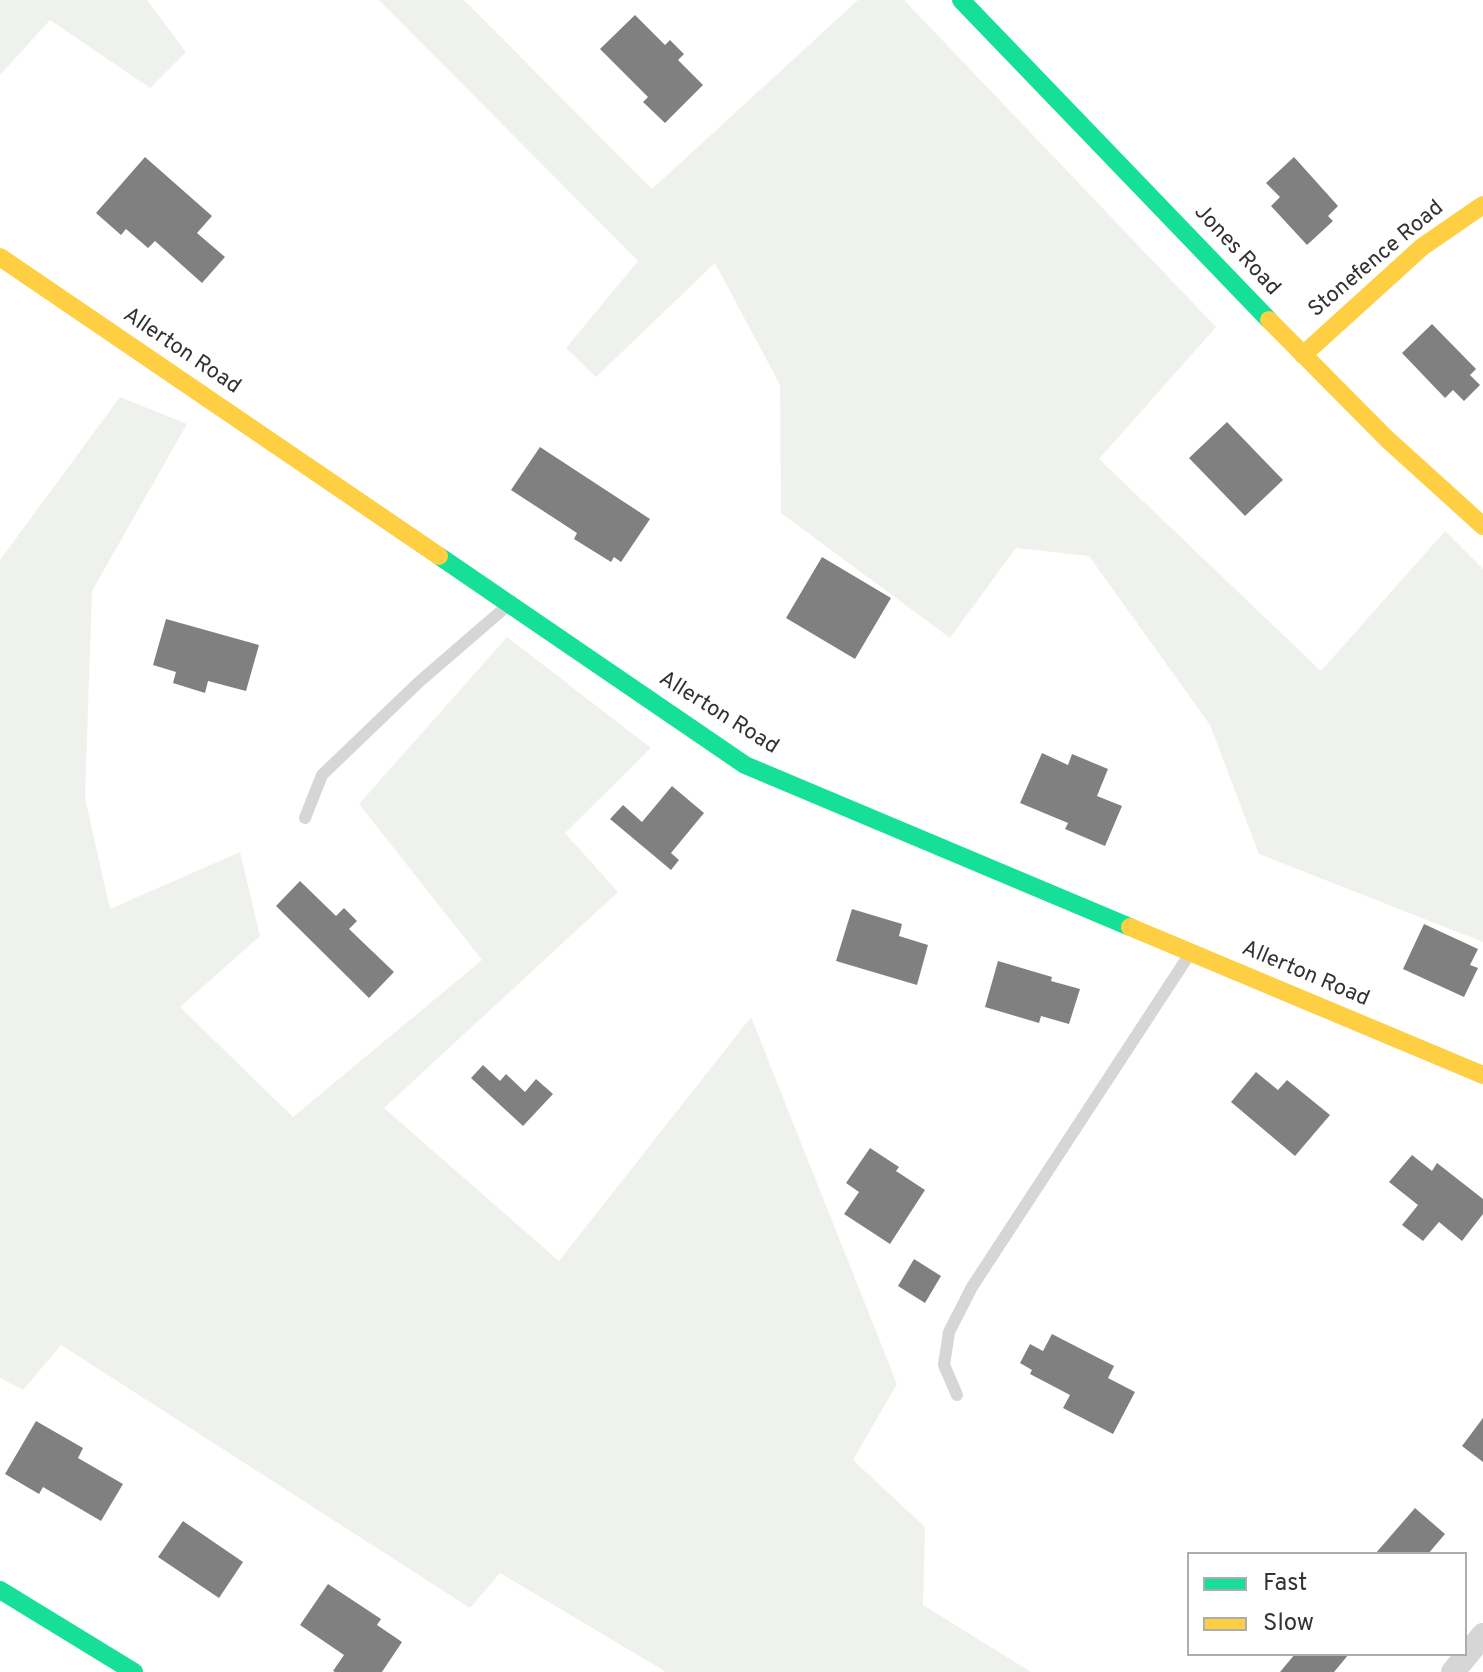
<!DOCTYPE html>
<style>
body{margin:0}
#map{position:relative;width:1483px;height:1672px;overflow:hidden;background:#fff;font-family:Overpass,sans-serif}
canvas{display:block}
.legend{position:absolute;left:1187px;top:1552px;width:280px;height:104px;box-sizing:border-box;background:#fff;border:2px solid #adadad;margin:0;padding:10px 14px;list-style:none;font-size:24px;color:#323232}
.legend li{display:flex;align-items:center;gap:16px;height:40px}
.legend b{width:40px;border:2px solid #adadad}
</style>
<div id="map">
<canvas width="1483" height="1672"></canvas>
<ul class="legend">
<li><b style="height:10px;background:#16e098"></b>Fast</li>
<li><b style="height:10px;background:#ffcf43"></b>Slow</li>
</ul>
</div>
<script>
const g = document.querySelector('canvas').getContext('2d');
g.lineJoin = 'round';
function paint(path, color) { g.fillStyle = color; g.fill(path, 'evenodd'); }
const poly = rows => new Path2D(rows.map(r => 'M' + r).join(''));
function stroke(path, color, width, dash) { g.strokeStyle = color; g.lineWidth = width; g.lineCap = dash ? 'butt' : 'round'; g.setLineDash(dash || []); g.stroke(path); }
function drawText(font, color, halo, rows, align = 'center') {
  g.font = font + ' Overpass,sans-serif'; g.lineWidth = 8; g.setLineDash([]); g.textBaseline = 'middle'; g.strokeStyle = halo; g.fillStyle = color; for (const [text, x, y, turn = 0] of rows) {
    g.save(); g.translate(x, y); g.rotate((+turn || 0) * Math.PI / 180); g.textAlign = isNaN(turn) ? turn : align; if (halo) g.strokeText(text, 0, 0); g.fillText(text, 0, 0); g.restore();
  }
}
const green = poly([
 [0,0,147,0,186,52,150,88,50,20,0,75],
 [379,0,464,0,652,189,858,0,904,0,1216,327,1099,459,1321,671,1445,531,1483,569,1483,942,1259,854,1210,725,1089,556,1016,548,950,638,781,513,780,385,715,263,596,377,566,348,638,261],
 [120,397,187,424,92,591,85,798,110,909,240,852,260,936,180,1007,293,1117,482,960,359,804,507,637,651,748,565,833,618,892,384,1108,559,1261,751,1017,897,1384,853,1460,925,1527,923,1605,1031,1672,666,1672,500,1573,470,1608,61,1345,23,1390,0,1378,0,560]
]);
const building = poly([
 [635,15,665,45,670,40,684,54,678,60,703,85,665,123,643,102,648,97,600,49],
 [145,157,212,216,197,233,225,257,202,283,155,241,148,248,126,229,121,235,96,213],
 [1294,157,1338,206,1328,216,1333,221,1307,245,1271,206,1280,197,1266,183],
 [1432,324,1476,369,1470,375,1480,385,1464,401,1453,390,1445,398,1402,353],
 [1227,422,1283,480,1245,516,1189,458],
 [540,447,650,519,621,562,614,557,611,562,574,539,577,533,511,490],
 [822,557,891,598,855,659,786,618],
 [166,619,259,645,246,691,208,681,205,693,173,683,176,672,153,665],
 [1042,753,1068,765,1072,754,1108,769,1097,796,1122,806,1105,846,1065,829,1068,823,1020,803],
 [672,786,704,813,671,853,679,860,671,870,610,819,623,805,642,822],
 [300,881,336,916,344,908,357,921,349,929,394,972,369,998,276,906],
 [852,909,902,924,899,936,928,945,917,985,836,961],
 [1424,924,1478,949,1470,965,1478,968,1464,997,1403,969],
 [998,961,1052,977,1051,981,1080,989,1069,1024,1041,1016,1039,1023,985,1007],
 [483,1065,500,1081,506,1074,525,1092,536,1079,553,1094,523,1126,471,1078],
 [1256,1072,1278,1090,1287,1080,1330,1115,1295,1156,1231,1102],
 [870,1148,899,1167,896,1171,925,1190,890,1244,844,1214,859,1192,846,1183],
 [1412,1155,1432,1171,1437,1163,1483,1199,1483,1214,1462,1241,1439,1222,1423,1241,1402,1225,1418,1205,1389,1182],
 [914,1259,941,1276,925,1303,898,1286],
 [1052,1334,1114,1366,1108,1378,1135,1392,1113,1434,1063,1408,1070,1395,1030,1374,1032,1370,1020,1363,1030,1344,1043,1351],
 [1483,1418,1483,1462,1462,1446],
 [36,1421,83,1448,78,1458,123,1484,101,1521,43,1487,39,1494,5,1474],
 [1415,1508,1445,1534,1428,1554,1375,1554],
 [183,1521,243,1562,219,1598,158,1557],
 [328,1584,381,1619,377,1625,402,1642,382,1672,335,1672,333,1671,344,1655,300,1625],
 [1295,1654,1349,1654,1334,1672,1280,1672]
]);
const lane = poly([
 [305,818,322,775,419,682,507,606],
 [957,1395,944,1365,949,1332,972,1287,1189,955]
]);
const street = poly([
 [1453,1672,1483,1635]
]);
const fast = poly([
 [961,0,1269,320],
 [439,556,745,765,1130,927],
 [0,1590,134,1672]
]);
const slow = poly([
 [0,257,439,556],
 [1269,320,1387,439,1483,526],
 [1303,355,1422,247,1483,205],
 [1130,927,1483,1075]
]);
const streetNames = [
 ["Jones Road",1236,251,47],
 ["Stonefence Road",1377,260,-40],
 ["Allerton Road",181,352,34],
 ["Allerton Road",718,714,32],
 ["Allerton Road",1305,975,23]
];
paint(green, '#eff2ec');
paint(building, '#808080');
stroke(lane, '#d6d6d6', 12);
stroke(street, '#d6d6d6', 24);
stroke(fast, '#16e098', 18);
stroke(slow, '#ffcf43', 18);
drawText('22px', '#323232', '#fff', streetNames);
</script>
